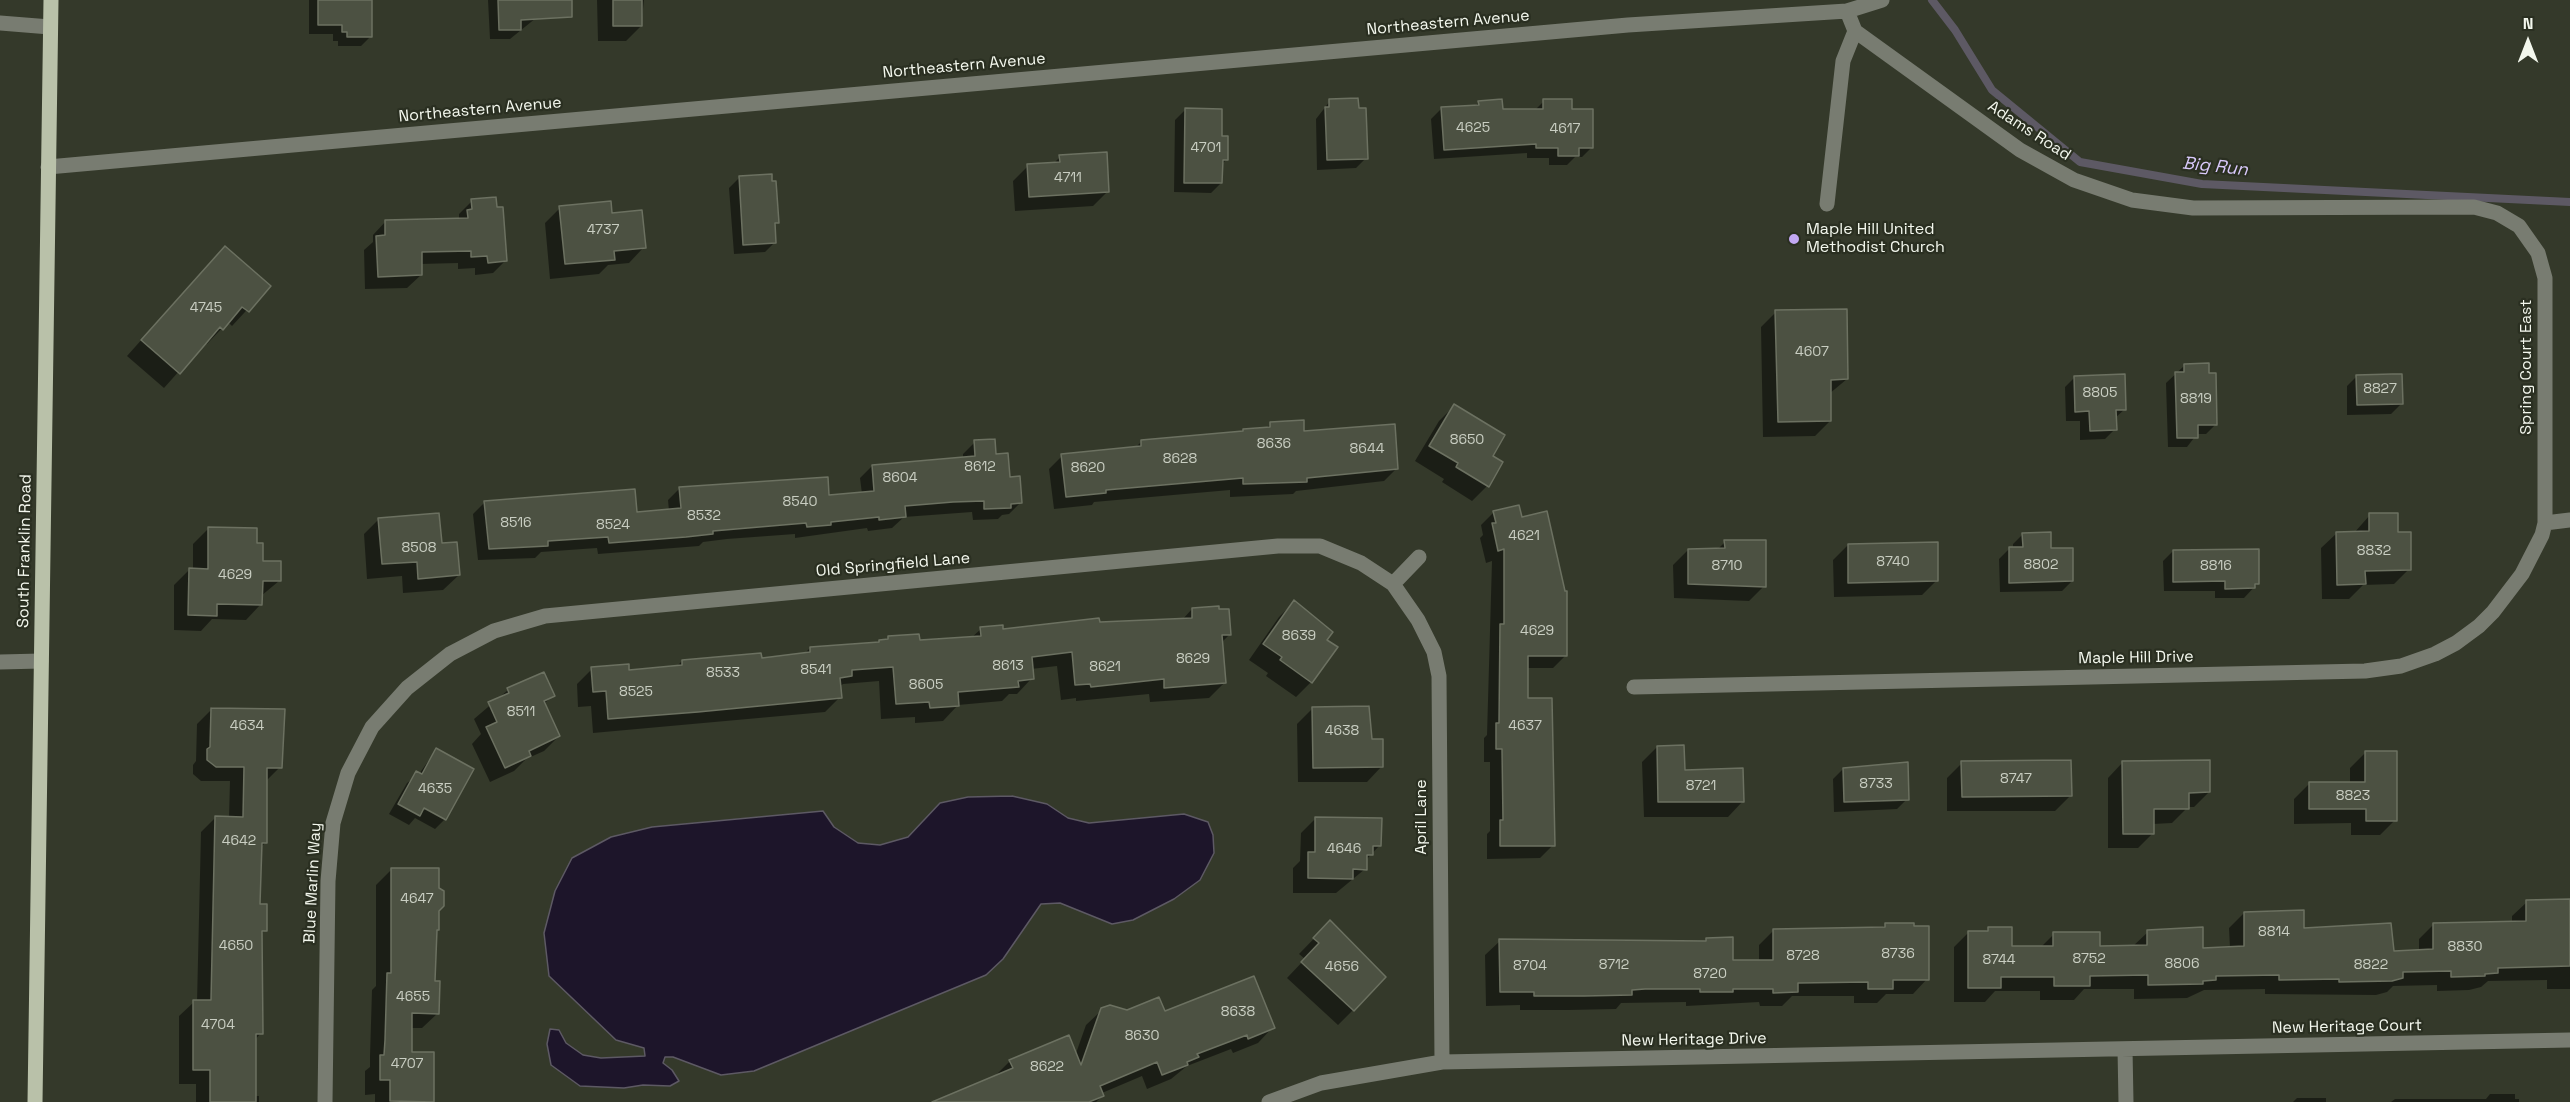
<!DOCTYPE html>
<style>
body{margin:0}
#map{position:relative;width:2570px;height:1102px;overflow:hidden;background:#34392a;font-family:"Space Grotesk",sans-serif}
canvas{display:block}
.north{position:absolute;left:2498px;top:12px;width:60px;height:60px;-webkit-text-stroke:4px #2a2f21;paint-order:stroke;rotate:0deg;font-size:16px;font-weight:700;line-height:24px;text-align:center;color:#f3f7ed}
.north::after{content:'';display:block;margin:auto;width:21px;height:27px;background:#f3f7ed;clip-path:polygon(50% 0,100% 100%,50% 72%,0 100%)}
</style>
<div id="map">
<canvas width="2570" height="1102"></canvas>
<div class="north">N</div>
</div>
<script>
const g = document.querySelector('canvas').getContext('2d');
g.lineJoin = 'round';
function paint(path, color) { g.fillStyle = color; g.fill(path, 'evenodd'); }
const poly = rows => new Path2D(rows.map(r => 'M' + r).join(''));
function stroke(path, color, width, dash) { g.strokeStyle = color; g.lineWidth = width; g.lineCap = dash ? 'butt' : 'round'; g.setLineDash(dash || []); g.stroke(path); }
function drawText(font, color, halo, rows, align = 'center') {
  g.font = font + ' "Space Grotesk",sans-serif'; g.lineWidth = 4.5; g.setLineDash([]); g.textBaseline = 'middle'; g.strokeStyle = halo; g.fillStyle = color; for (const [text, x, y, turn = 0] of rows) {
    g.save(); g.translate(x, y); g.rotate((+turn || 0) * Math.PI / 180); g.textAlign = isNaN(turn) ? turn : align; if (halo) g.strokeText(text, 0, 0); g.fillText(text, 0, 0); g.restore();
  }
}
const water = poly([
 [1012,796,1047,804,1068,818,1089,823,1184,814,1208,822,1213,835,1214,853,1200,880,1174,899,1133,920,1112,924,1060,903,1041,904,1003,959,986,975,754,1071,721,1075,673,1057,665,1057,663,1063,672,1070,679,1081,670,1086,643,1085,624,1088,580,1086,551,1065,547,1044,550,1029,559,1030,566,1043,583,1055,601,1058,645,1056,644,1048,616,1040,549,976,544,933,555,891,572,858,611,837,652,827,823,811,834,827,858,843,880,845,908,837,940,803,968,797,1012,796]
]);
const shadow = poly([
 [309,0,371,0,371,36,361,46,338,46,338,41,333,41,333,34,309,34],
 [488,0,536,0,536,18,510,39,490,39],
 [597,0,644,0,641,26,626,41,598,41],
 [1330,101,1366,158,1356,168,1317,170,1316,119],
 [1544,101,1571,110,1592,147,1582,157,1575,157,1567,165,1549,165,1549,158,1527,158,1527,153,1434,159,1431,119,1441,109,1475,107,1479,102,1501,111,1534,111],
 [1185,110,1226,160,1221,165,1221,183,1211,193,1174,192,1175,120],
 [1060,157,1108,191,1093,206,1015,211,1013,181,1028,166,1053,164],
 [739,178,770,182,778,222,774,226,775,242,765,252,734,254,729,188],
 [472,201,506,260,493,273,475,275,475,268,458,269,458,263,420,264,421,275,407,288,365,289,364,250,373,242,373,235,386,221,459,219,459,214],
 [560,208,644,247,629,263,608,265,599,274,550,279,545,223],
 [210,263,269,286,232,326,228,322,207,344,205,342,164,388,127,356],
 [1776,312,1847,379,1829,394,1830,421,1815,436,1763,437,1761,327],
 [2184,366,2216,424,2206,434,2197,434,2187,447,2168,447,2166,383],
 [2357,376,2401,404,2391,414,2347,415,2347,386],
 [2075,377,2125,409,2115,418,2115,429,2105,439,2080,440,2080,421,2066,421,2065,387],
 [1454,406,1491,457,1487,486,1472,501,1442,482,1444,479,1415,461,1439,421],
 [1271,424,1303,433,1397,468,1384,481,1296,491,1293,494,1230,497,1230,490,1094,502,1092,505,1054,509,1049,469,1062,456,1135,448,1141,442,1265,429],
 [975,442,995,456,1021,502,1009,514,1002,515,998,519,973,520,972,512,904,517,892,528,868,531,867,528,795,538,795,534,727,539,703,542,699,546,598,554,597,548,541,552,535,558,478,560,473,514,485,502,635,513,669,511,668,500,680,488,828,497,862,494,860,478,872,466,963,458,963,454],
 [1494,512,1566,655,1553,668,1527,668,1527,700,1553,845,1540,858,1487,859,1487,834,1490,831,1490,762,1484,762,1484,738,1487,735,1492,561,1486,563,1480,538,1483,535,1481,525],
 [2370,515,2397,533,2409,569,2394,584,2363,585,2349,599,2322,599,2321,548,2337,533,2354,533],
 [379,519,440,545,459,575,443,590,403,593,402,576,367,579,364,534],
 [209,528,255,544,261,563,279,581,261,596,261,604,246,620,212,619,201,631,174,630,174,585,189,570,193,570,193,544],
 [2023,534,2050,550,2072,581,2062,591,2000,592,1999,559,2009,549,2013,549,2013,544],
 [1725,542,1764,586,1749,601,1674,598,1673,565,1688,550,1717,550],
 [1848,545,1937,580,1922,595,1834,597,1833,560],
 [2173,551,2258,583,2244,598,2215,598,2215,591,2164,591,2163,561],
 [1294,602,1315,617,1313,620,1325,640,1335,648,1311,682,1296,697,1266,676,1268,673,1249,660,1279,617],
 [1192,609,1230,634,1221,643,1224,683,1209,698,1150,702,1149,694,1076,701,1076,698,1061,700,1057,666,1031,669,1032,678,1017,694,1009,694,1002,701,958,705,943,721,915,723,915,717,881,719,879,681,843,684,839,687,840,697,825,712,593,733,591,706,578,707,577,684,592,669,628,672,676,667,682,661,760,659,804,654,810,648,877,644,888,638,918,642,971,638,981,629,1002,631,1182,620],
 [544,674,553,695,544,704,559,736,544,751,526,759,514,771,490,782,472,744,481,734,474,719,508,690],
 [1313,708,1371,740,1382,766,1367,782,1298,782,1297,724],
 [212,709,280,767,265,782,266,842,260,848,258,905,265,930,260,935,261,1033,254,1041,254,1096,259,1096,259,1102,196,1102,196,1084,179,1084,179,1016,194,1002,197,1002,201,832,215,818,229,818,230,781,201,781,193,774,193,765,196,761,197,724],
 [1657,747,1684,772,1743,801,1728,817,1644,817,1642,762],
 [436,750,445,819,435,829,415,818,409,825,389,814,407,783,419,774],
 [2365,753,2395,820,2380,835,2351,835,2351,823,2294,824,2294,799,2309,784,2350,784,2350,768],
 [2123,762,2209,792,2194,807,2188,807,2172,823,2153,824,2153,833,2138,848,2108,848,2108,778],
 [1962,763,2070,796,2055,811,1947,811,1947,778],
 [1843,769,1907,799,1897,809,1834,812,1833,779],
 [1316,818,1380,845,1365,861,1365,869,1336,893,1293,893,1293,868,1300,861,1301,833],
 [391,870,438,911,433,982,438,1013,422,1028,411,1028,411,1054,432,1054,433,1102,375,1102,375,1094,365,1095,365,1071,370,1067,370,1056,372,990,376,986,376,885],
 [2570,901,2570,989,2547,989,2547,980,2488,981,2481,987,2469,990,2437,991,2437,985,2393,986,2387,992,2376,995,2265,994,2265,989,2204,990,2187,998,2134,999,2134,989,2084,989,2074,1000,2040,1000,2040,991,1995,991,1985,1002,1954,1002,1954,947,1968,933,1985,932,1989,928,2011,948,2040,948,2054,934,2099,948,2132,947,2148,932,2202,950,2230,948,2229,928,2244,913,2393,953,2419,951,2419,939,2433,925,2512,923,2512,916,2527,902],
 [1330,922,1353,1010,1338,1025,1287,978,1305,959,1299,954],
 [1885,925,1927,979,1913,994,1886,994,1877,1003,1854,1003,1854,996,1792,996,1782,1006,1760,1006,1759,1002,1686,1006,1686,1002,1621,1003,1616,1009,1569,1010,1520,1010,1520,1005,1486,1006,1485,955,1500,941,1703,943,1706,939,1731,961,1759,961,1759,945,1773,931,1881,929],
 [1102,1010,1165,1013,1273,1027,1258,1043,1233,1053,1231,1049,1187,1066,1171,1079,1147,1089,1142,1076,1102,1093,1103,1095,1096,1102,934,1102,995,1076,1010,1061,1075,1056,1086,1025],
 [2490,1094,2515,1094,2515,1099,2519,1099,2519,1102,2391,1102,2395,1099,2486,1099],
 [2297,1098,2326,1098,2326,1102,2293,1102]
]);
const stream = poly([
 [1932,0,1955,30,1992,90,2080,162,2202,184,2570,202]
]);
const building = poly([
 [318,0,372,0,372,37,347,37,347,32,342,32,342,25,318,25,318,0],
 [498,0,572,0,572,17,521,20,521,30,499,30,498,0],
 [613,0,642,0,642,26,613,26,613,0],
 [1358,98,1359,108,1366,108,1368,159,1327,160,1325,107,1329,107,1329,99,1358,98],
 [1502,99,1503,109,1543,109,1543,99,1572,99,1572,109,1593,109,1593,148,1579,148,1579,156,1558,156,1558,148,1536,148,1536,144,1444,150,1441,107,1479,105,1478,101,1502,99],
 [1185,108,1222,109,1222,136,1228,136,1228,160,1223,160,1222,183,1184,183,1185,108],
 [1107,152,1109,192,1029,197,1027,164,1060,162,1059,155,1107,152],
 [772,174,772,181,776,181,779,223,775,223,776,243,743,245,739,176,772,174],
 [496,197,497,207,503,207,507,261,488,263,487,256,471,257,471,251,422,252,422,275,378,277,376,236,385,235,385,220,468,218,467,210,472,209,471,199,496,197],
 [611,201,612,213,642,210,646,248,614,251,615,260,565,264,559,206,611,201],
 [225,246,271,286,249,312,242,307,223,330,220,327,180,374,141,340,225,246],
 [1847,309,1848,379,1831,380,1831,421,1778,422,1775,310,1847,309],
 [2209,363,2209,373,2216,373,2217,425,2198,425,2198,438,2177,438,2175,372,2184,372,2184,364,2209,363],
 [2125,374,2126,410,2116,410,2117,430,2090,431,2089,411,2075,412,2074,376,2125,374],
 [2392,374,2402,374,2403,404,2357,405,2356,375,2392,374],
 [1454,404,1505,435,1493,456,1503,462,1489,487,1456,467,1458,463,1429,446,1454,404],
 [1304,420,1304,431,1395,424,1398,469,1307,478,1307,482,1243,484,1243,478,1106,490,1106,493,1066,497,1061,454,1141,446,1141,440,1243,431,1243,429,1270,427,1270,422,1304,420],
 [995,439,996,454,1008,453,1010,477,1020,476,1022,503,1011,504,1011,508,984,509,984,501,953,502,905,506,906,517,879,520,879,517,831,522,831,525,807,527,806,523,713,531,713,534,686,537,609,543,608,537,548,541,548,546,489,549,484,501,635,489,637,512,681,508,679,487,828,477,829,495,874,491,872,465,975,456,974,440,995,439],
 [1519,505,1522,517,1547,511,1565,591,1567,591,1567,656,1528,656,1528,698,1552,698,1555,846,1500,846,1500,820,1503,820,1502,749,1496,749,1496,723,1499,723,1500,624,1504,624,1504,549,1498,551,1492,523,1496,523,1493,511,1519,505],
 [439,513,442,543,457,542,460,575,418,579,417,562,382,564,378,518,439,513],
 [2369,513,2398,513,2398,532,2411,532,2411,570,2365,571,2366,584,2337,585,2336,532,2369,531,2369,513],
 [208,527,257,528,257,543,263,543,263,561,281,561,281,581,263,581,262,605,217,604,217,616,188,615,189,568,208,569,208,527],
 [2051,532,2051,548,2073,548,2073,581,2009,583,2009,547,2023,547,2022,533,2051,532],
 [1724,540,1766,540,1766,587,1688,584,1688,549,1725,548,1724,540],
 [1938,542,1938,581,1848,583,1848,544,1938,542],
 [2259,549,2259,584,2255,584,2255,588,2225,589,2225,581,2173,582,2173,550,2259,549],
 [1294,600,1333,632,1327,640,1338,647,1312,683,1280,660,1282,657,1263,644,1294,600],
 [1219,606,1219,609,1229,609,1231,635,1222,635,1226,683,1164,688,1164,679,1091,687,1090,684,1075,685,1072,652,1032,657,1034,679,1018,681,1019,687,958,692,959,706,930,708,929,702,896,704,893,667,852,670,852,676,840,678,842,698,698,712,608,719,606,691,593,692,591,667,629,664,629,670,682,665,682,660,761,653,762,658,810,652,810,647,879,642,879,640,888,639,888,636,919,634,920,640,981,636,980,627,1003,625,1003,629,1099,618,1100,622,1192,618,1192,608,1219,606],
 [544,672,555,696,544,701,560,736,529,751,531,756,505,768,486,727,497,722,488,702,509,693,507,688,544,672],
 [1369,706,1372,739,1383,739,1383,767,1313,768,1312,707,1369,706],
 [211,708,285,709,282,768,267,768,267,843,262,843,260,904,267,904,267,931,262,931,263,1034,256,1034,256,1102,210,1102,210,1070,193,1070,193,1000,211,1000,215,816,243,817,244,767,216,767,207,760,207,749,210,747,211,708],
 [1684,745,1685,770,1743,768,1744,802,1658,802,1657,746,1684,745],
 [436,748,474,769,446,820,424,808,420,816,398,804,416,771,422,774,436,748],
 [2365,751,2397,751,2397,821,2366,821,2366,809,2309,809,2309,782,2365,782,2365,751],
 [2071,760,2072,796,1962,797,1961,761,2071,760],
 [2210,760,2210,792,2189,793,2189,809,2154,809,2154,834,2123,834,2122,761,2210,760],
 [1908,762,1909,800,1844,802,1843,768,1908,762],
 [1315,817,1382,818,1381,846,1373,846,1373,855,1367,855,1367,870,1353,869,1353,879,1308,878,1308,852,1315,852,1315,817],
 [391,868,439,868,439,888,444,891,444,906,439,911,439,930,437,930,435,981,440,981,439,1014,412,1013,412,1052,434,1052,434,1102,390,1101,390,1080,380,1080,380,1055,384,1055,385,1040,387,973,391,973,391,868],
 [2570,899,2570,966,2498,968,2498,973,2485,974,2485,976,2451,977,2451,971,2403,972,2403,978,2392,981,2339,982,2339,979,2279,980,2279,975,2216,976,2216,980,2203,981,2203,984,2148,985,2148,975,2090,976,2090,986,2054,986,2054,977,2001,977,2001,988,1968,988,1968,931,1988,931,1988,927,2012,927,2012,946,2053,946,2053,932,2100,932,2100,946,2147,945,2147,930,2203,927,2203,948,2244,946,2244,912,2304,910,2304,928,2391,923,2394,951,2433,949,2433,923,2526,921,2526,900,2570,899],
 [1330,920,1386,977,1354,1011,1301,962,1319,943,1313,938,1330,920],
 [1885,923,1914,923,1914,926,1929,926,1929,980,1893,980,1893,989,1868,989,1868,982,1798,983,1798,992,1773,993,1773,989,1733,989,1733,992,1700,992,1700,989,1645,989,1632,990,1632,995,1584,996,1534,996,1534,992,1500,992,1499,939,1706,941,1706,938,1733,937,1733,960,1773,960,1773,929,1885,927,1885,923],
 [1254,976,1275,1028,1248,1039,1247,1035,1197,1054,1199,1057,1187,1062,1188,1065,1162,1075,1157,1062,1100,1086,1104,1096,1089,1102,932,1102,1013,1068,1009,1060,1069,1035,1081,1065,1101,1008,1110,1005,1127,1010,1159,997,1165,1011,1254,976]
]);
const minor = poly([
 [0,23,50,27],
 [48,167,1628,25,1847,11,1882,0],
 [1827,204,1843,61,1855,31],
 [2545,523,2570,520],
 [1393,584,1419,557],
 [0,662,41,661],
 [1634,687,2365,671,2401,666,2435,654,2456,643,2479,626,2493,612,2522,574,2542,535,2545,523,2545,278,2538,253,2519,226,2497,213,2474,207,2193,208,2132,200,2074,180,2020,150,1855,31,1847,11],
 [2125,1049,2126,1102],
 [325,1102,328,881,333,823,348,773,372,727,407,688,450,654,494,631,545,616,1278,546,1320,546,1361,563,1393,584,1418,620,1434,652,1439,676,1442,1062],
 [1269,1102,1321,1083,1442,1062,2570,1040]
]);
const major = poly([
 [35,1102,51,0]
]);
const markers = [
 [1794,239,6,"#c2a8f3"]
];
const numberNames = [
 ["4625",1473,128],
 ["4617",1565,129],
 ["4701",1206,148],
 ["4711",1068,178],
 ["4737",603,230],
 ["4745",206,308],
 ["4607",1812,352],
 ["8827",2380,389],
 ["8805",2100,393],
 ["8819",2196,399],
 ["8650",1467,440],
 ["8636",1274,444],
 ["8644",1367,449],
 ["8628",1180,459],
 ["8612",980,467],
 ["8620",1088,468],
 ["8604",900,478],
 ["8540",800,502],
 ["8532",704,516],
 ["8516",516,523],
 ["8524",613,525],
 ["4621",1524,536],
 ["8508",419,548],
 ["8832",2374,551],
 ["8740",1893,562],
 ["8802",2041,565],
 ["8710",1727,566],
 ["8816",2216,566],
 ["4629",235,575],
 ["4629",1537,631],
 ["8639",1299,636],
 ["8629",1193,659],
 ["8613",1008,666],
 ["8621",1105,667],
 ["8541",816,670],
 ["8533",723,673],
 ["8605",926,685],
 ["8525",636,692],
 ["8511",521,712],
 ["4634",247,726],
 ["4637",1525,726],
 ["4638",1342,731],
 ["8747",2016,779],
 ["8733",1876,784],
 ["8721",1701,786],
 ["4635",435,789],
 ["8823",2353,796],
 ["4642",239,841],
 ["4646",1344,849],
 ["4647",417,899],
 ["8814",2274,932],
 ["4650",236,946],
 ["8830",2465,947],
 ["8736",1898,954],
 ["8728",1803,956],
 ["8752",2089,959],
 ["8744",1999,960],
 ["8806",2182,964],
 ["8712",1614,965],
 ["8822",2371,965],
 ["8704",1530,966],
 ["4656",1342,967],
 ["8720",1710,974],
 ["4655",413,997],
 ["8638",1238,1012],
 ["4704",218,1025],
 ["8630",1142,1036],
 ["4707",407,1064],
 ["8622",1047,1067]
];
const streetNames = [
 ["Northeastern Avenue",1448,23,-5],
 ["Northeastern Avenue",964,66,-5],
 ["Northeastern Avenue",480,110,-5],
 ["Adams Road",2029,131,33],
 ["Spring Court East",2527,367,-90],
 ["South Franklin Road",25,551,-89],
 ["Old Springfield Lane",893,565,-5],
 ["Maple Hill Drive",2136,658,-1],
 ["April Lane",1422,817,-90],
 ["Blue Marlin Way",313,883,-87],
 ["New Heritage Court",2347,1027,-1],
 ["New Heritage Drive",1694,1040,-1]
];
const poiNames = [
 ["Maple Hill United",1806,230],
 ["Methodist Church",1806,248]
];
const waterNames = [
 ["Big Run",2215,167,6]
];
paint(water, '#1d152a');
stroke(water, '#5d5964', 1.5);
paint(shadow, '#0007');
stroke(stream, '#5d5964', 8);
paint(building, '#4c5142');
stroke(building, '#6c7161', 1.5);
stroke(minor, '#787c71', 15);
stroke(major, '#b9c1a9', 15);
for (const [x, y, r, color] of markers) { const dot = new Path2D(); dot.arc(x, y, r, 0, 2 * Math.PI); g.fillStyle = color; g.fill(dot); stroke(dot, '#2a2f21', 2); }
drawText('14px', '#c9cec2', null, numberNames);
drawText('16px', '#f3f7ed', '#2a2f21', streetNames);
drawText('16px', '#f3f7ed', '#2a2f21', poiNames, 'left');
drawText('italic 18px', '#d9c9fb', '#2a2f21', waterNames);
</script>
